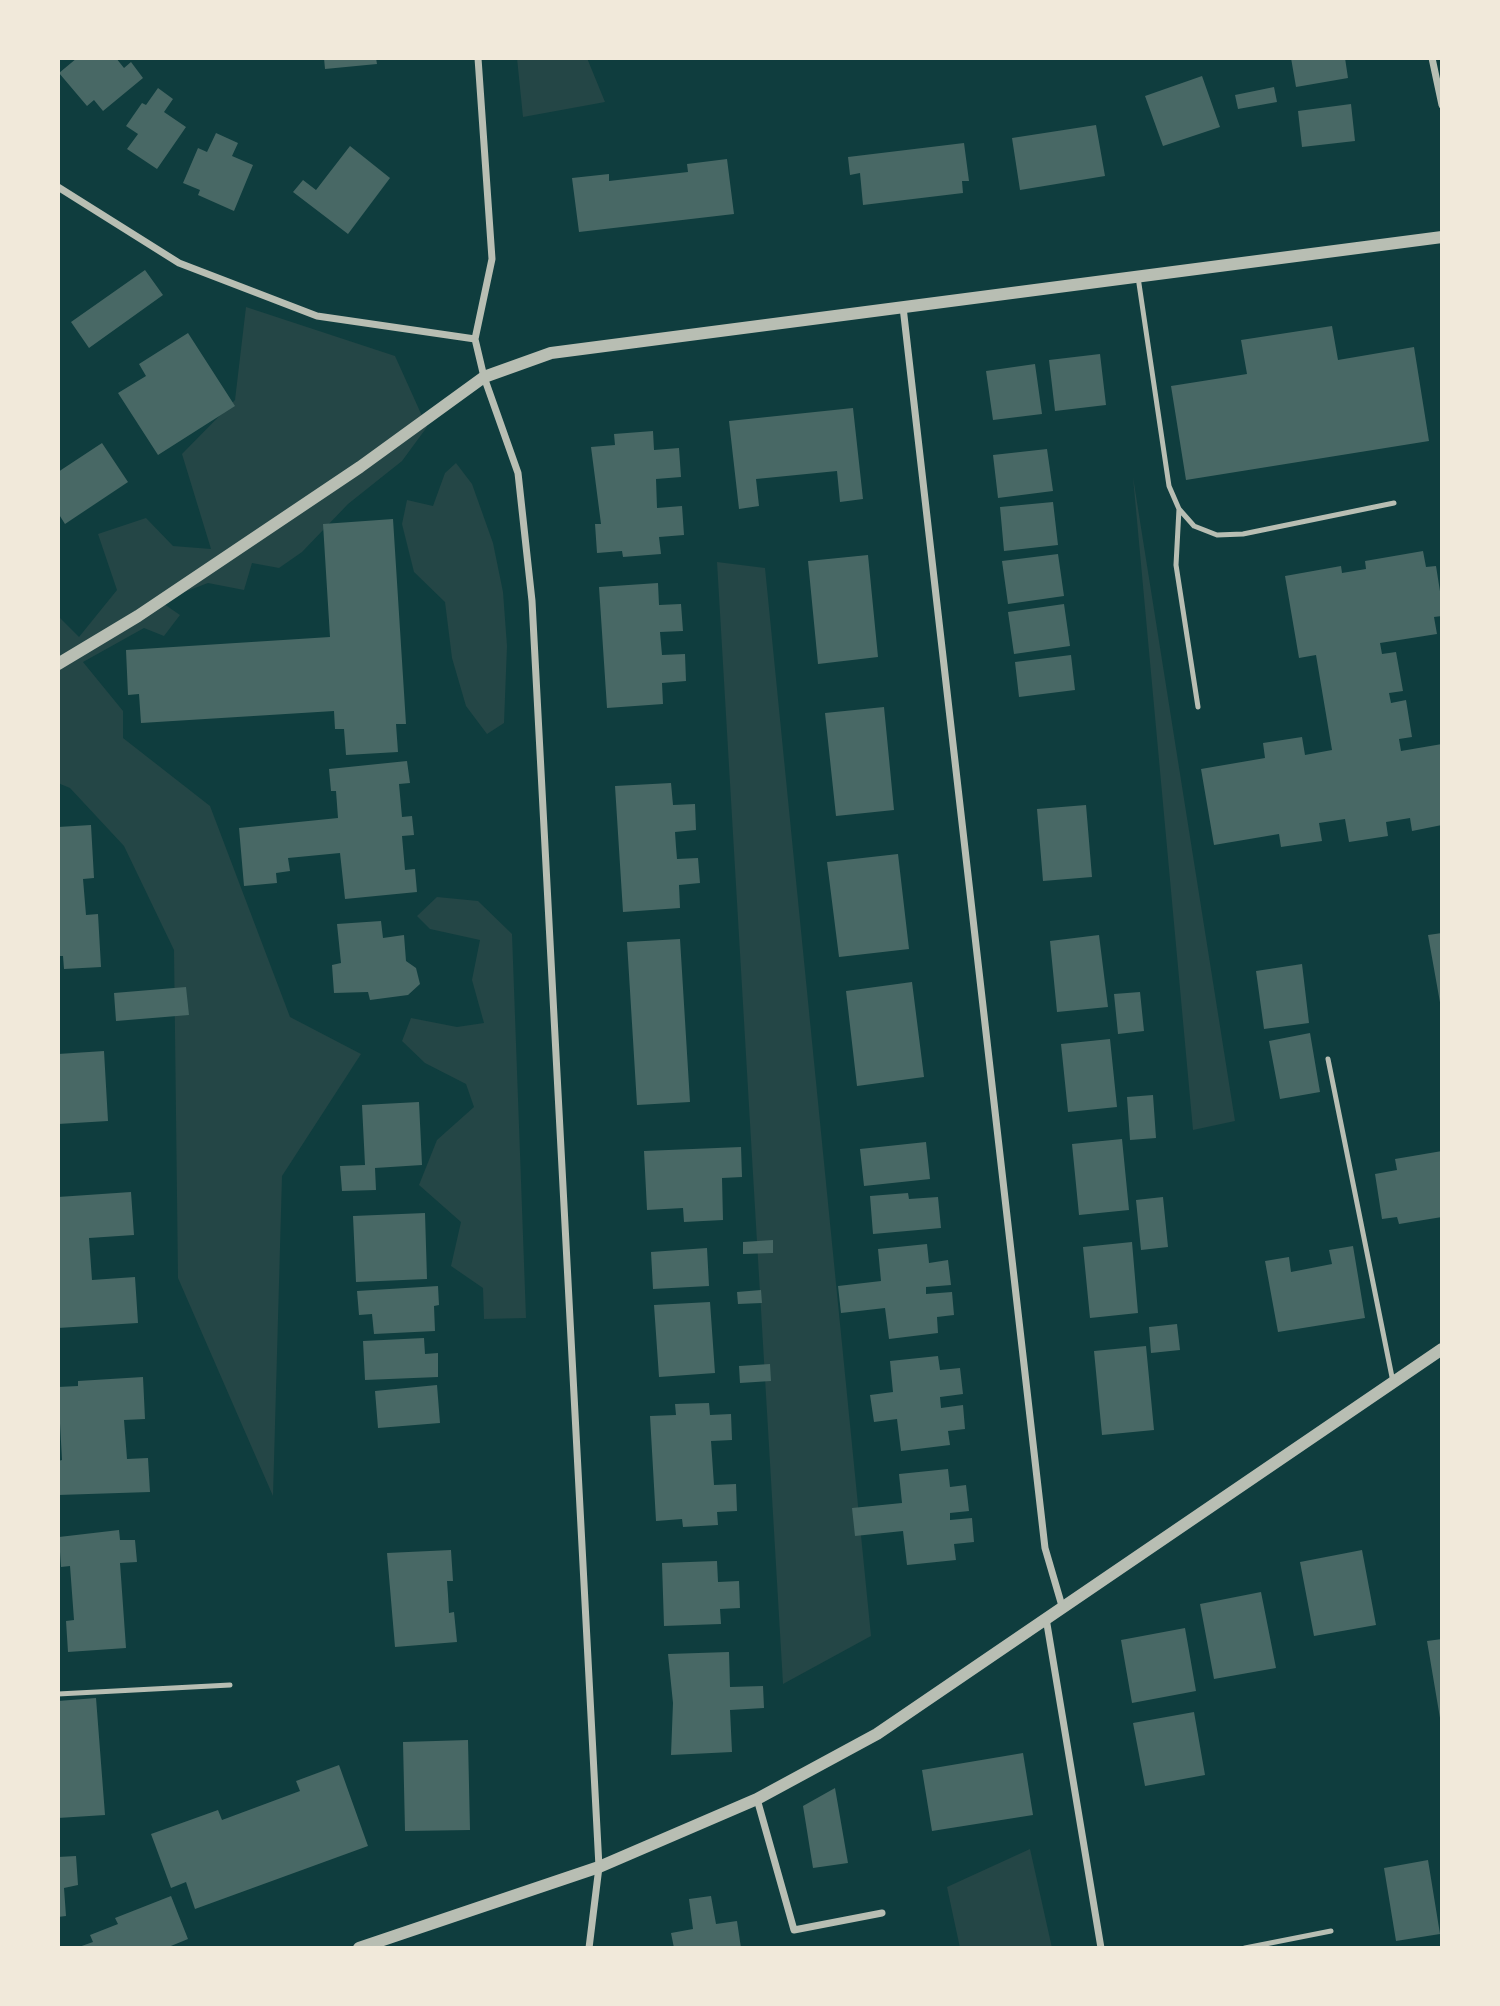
<!DOCTYPE html>
<style>
body{margin:0}
#map{position:relative;width:1500px;height:2006px;overflow:hidden;background:#0f3d3e;font-family:Overpass,sans-serif}
canvas{display:block}
.frame{position:absolute;inset:0;border:60px solid #f1e9da;pointer-events:none}
</style>
<div id="map">
<canvas width="1500" height="2006"></canvas>
<div class="frame"></div>
</div>
<script>
const g = document.querySelector('canvas').getContext('2d');
g.lineJoin = 'round';
function paint(path, color) { g.fillStyle = color; g.fill(path, 'evenodd'); }
const poly = rows => new Path2D(rows.map(r => 'M' + r).join(''));
function stroke(path, color, width, dash) { g.strokeStyle = color; g.lineWidth = width; g.lineCap = dash ? 'butt' : 'round'; g.setLineDash(dash || []); g.stroke(path); }
const green = poly([
 [517,58,587,58,605,102,523,117],
 [246,307,395,356,427,427,402,461,348,504,302,552,279,568,252,563,244,590,208,583,179,594,164,604,180,615,164,636,144,628,83,662,123,711,123,738,210,806,290,1017,361,1054,282,1176,273,1496,178,1278,174,950,124,846,70,788,58,783,58,616,79,637,117,590,98,534,146,518,173,546,211,549,182,454,235,400],
 [456,463,472,484,493,543,503,592,507,646,504,723,487,734,466,706,452,658,445,602,414,572,402,524,407,500,433,506,445,473],
 [1133,477,1235,1121,1193,1130],
 [717,562,765,568,871,1636,783,1684],
 [437,897,478,901,512,934,526,1318,484,1319,483,1288,451,1266,461,1222,419,1185,437,1140,474,1107,466,1084,425,1063,402,1041,411,1018,457,1027,484,1023,472,980,480,940,430,929,417,916],
 [1030,1849,1052,1948,960,1948,947,1887]
]);
const building = poly([
 [77,58,116,58,124,68,131,62,143,78,103,111,94,100,87,106,59,73],
 [324,58,376,58,377,64,325,69],
 [1291,58,1345,58,1348,78,1296,87],
 [1202,76,1220,127,1163,146,1145,96],
 [1274,87,1277,102,1238,109,1235,95],
 [158,88,173,99,164,112,186,127,157,169,127,149,138,134,126,126,142,103,146,105],
 [1351,104,1355,141,1302,147,1298,111],
 [1096,125,1105,176,1020,190,1012,138],
 [216,133,238,143,232,156,253,165,234,211,198,195,200,190,183,183,198,148,207,152],
 [964,143,969,181,962,181,963,193,863,205,860,173,850,175,848,157],
 [350,146,390,178,348,234,293,192,303,180,316,190],
 [727,159,734,214,579,232,572,178,609,174,609,181,688,172,687,164],
 [145,270,163,295,89,348,71,322],
 [1332,326,1338,360,1414,347,1429,441,1186,480,1171,386,1247,374,1241,340],
 [188,333,235,406,158,455,118,393,146,376,139,364],
 [1100,354,1106,405,1055,411,1049,360],
 [1035,364,1042,414,993,420,986,371],
 [853,408,863,499,840,502,837,471,756,479,759,506,739,509,729,421],
 [653,431,654,450,679,448,681,477,656,479,657,508,682,506,684,535,659,537,661,554,623,557,622,551,597,553,595,524,601,524,591,447,615,445,614,434],
 [102,443,128,482,65,524,58,513,58,472],
 [1047,449,1053,491,998,498,993,455],
 [1053,502,1058,545,1004,551,1000,507],
 [393,519,406,724,396,724,398,752,346,755,344,729,335,729,334,711,141,723,139,694,128,695,126,650,330,637,323,524],
 [1423,551,1426,567,1436,566,1442,604,1442,616,1434,617,1437,634,1380,643,1382,654,1396,652,1403,691,1389,693,1391,703,1406,700,1412,737,1399,739,1401,751,1442,744,1442,825,1412,831,1410,818,1386,822,1388,836,1349,842,1345,819,1319,823,1322,841,1281,847,1279,834,1214,845,1201,769,1265,758,1263,743,1302,737,1305,755,1332,750,1316,655,1299,658,1285,576,1341,566,1342,573,1366,569,1365,561],
 [1058,554,1064,596,1008,604,1002,561],
 [868,555,878,657,818,664,808,561],
 [658,583,659,605,681,604,683,631,660,632,662,655,685,654,686,681,662,683,663,704,607,708,599,587],
 [1064,604,1070,646,1014,654,1008,612],
 [1071,655,1075,690,1019,697,1015,662],
 [884,707,894,810,836,816,825,713],
 [407,761,410,783,399,784,402,817,412,816,414,835,402,836,405,870,415,869,417,892,345,899,340,853,288,858,290,871,276,873,277,883,244,886,239,828,338,818,336,791,331,791,329,769],
 [671,783,673,805,695,804,696,830,675,832,676,847,677,859,698,858,700,883,679,885,680,908,623,912,615,786],
 [1086,805,1092,877,1043,881,1037,809],
 [91,825,94,878,83,879,86,915,98,914,101,967,64,969,63,956,58,956,58,827],
 [898,854,909,949,839,957,827,862],
 [381,921,383,938,404,935,406,961,416,968,420,984,408,995,370,1000,368,992,334,993,332,965,341,963,337,924],
 [1442,933,1442,1008,1441,1008,1428,935],
 [1099,935,1108,1007,1057,1012,1050,941],
 [680,939,690,1102,637,1105,627,942],
 [1302,964,1309,1023,1264,1029,1256,971],
 [912,982,924,1077,857,1086,846,991],
 [186,987,189,1015,116,1021,114,993],
 [1140,992,1144,1031,1118,1034,1114,994],
 [1310,1033,1320,1092,1280,1099,1269,1041],
 [1110,1039,1117,1107,1068,1112,1061,1044],
 [104,1051,108,1121,58,1124,58,1054],
 [1153,1095,1156,1138,1130,1140,1127,1097],
 [419,1102,422,1165,375,1168,376,1190,342,1191,340,1166,365,1165,362,1105],
 [1122,1139,1129,1210,1079,1215,1072,1144],
 [926,1142,930,1179,864,1186,860,1149],
 [741,1147,742,1177,722,1178,723,1220,684,1222,683,1208,647,1210,644,1151],
 [1442,1151,1442,1217,1399,1224,1397,1217,1382,1219,1375,1174,1397,1170,1395,1159],
 [131,1192,134,1235,89,1238,92,1280,135,1277,138,1323,58,1328,58,1197],
 [908,1193,909,1199,938,1197,941,1228,873,1234,870,1196],
 [1163,1197,1168,1247,1141,1250,1136,1200],
 [425,1213,427,1279,356,1282,353,1216],
 [773,1240,773,1253,743,1254,743,1242],
 [1132,1242,1138,1313,1090,1318,1083,1247],
 [927,1244,929,1263,948,1260,951,1285,926,1287,926,1294,952,1292,954,1315,937,1317,938,1333,889,1339,885,1308,841,1313,838,1286,881,1281,878,1249],
 [1353,1246,1365,1318,1278,1332,1265,1261,1289,1257,1291,1272,1332,1264,1329,1250],
 [707,1248,709,1286,653,1289,651,1252],
 [438,1286,439,1305,434,1306,435,1331,374,1334,372,1314,359,1315,357,1291],
 [761,1290,762,1303,738,1304,737,1292],
 [710,1302,715,1373,659,1377,654,1305],
 [1177,1324,1180,1350,1151,1353,1149,1327],
 [424,1338,425,1354,438,1353,438,1377,365,1380,363,1341],
 [1146,1346,1154,1430,1102,1435,1094,1351],
 [938,1356,940,1370,960,1368,963,1394,940,1397,941,1408,963,1405,965,1429,948,1431,950,1445,901,1451,897,1419,874,1422,870,1395,893,1392,890,1361],
 [770,1364,771,1381,740,1383,739,1366],
 [143,1377,145,1419,124,1420,127,1459,148,1458,150,1492,58,1495,58,1461,62,1460,58,1387,78,1386,78,1381],
 [437,1385,440,1423,378,1428,375,1391],
 [709,1403,710,1415,731,1414,732,1440,711,1441,714,1485,736,1484,737,1511,717,1512,718,1525,683,1527,682,1519,656,1521,650,1416,676,1415,675,1404],
 [948,1469,950,1487,966,1485,969,1511,950,1513,950,1520,972,1518,974,1542,954,1544,956,1560,907,1565,903,1531,855,1536,852,1508,902,1503,899,1474],
 [119,1530,120,1540,135,1540,137,1562,120,1563,126,1648,68,1652,66,1621,74,1620,70,1566,61,1567,59,1537],
 [451,1550,453,1581,447,1581,448,1595,449,1613,454,1612,457,1642,395,1647,387,1553],
 [1362,1550,1376,1625,1314,1636,1300,1562],
 [717,1561,718,1582,739,1581,740,1608,720,1609,721,1624,664,1626,662,1563],
 [1261,1592,1276,1668,1214,1679,1200,1604],
 [1185,1628,1196,1691,1132,1703,1121,1640],
 [1442,1639,1442,1718,1440,1718,1427,1641],
 [729,1652,730,1687,763,1686,764,1708,730,1710,732,1752,671,1755,673,1703,668,1654],
 [96,1698,105,1815,58,1818,58,1701],
 [1194,1712,1205,1775,1145,1786,1133,1723],
 [468,1740,470,1830,405,1831,403,1742],
 [1023,1753,1033,1815,932,1831,922,1770],
 [339,1765,368,1846,195,1909,186,1882,171,1888,151,1834,218,1810,222,1820,300,1791,296,1781],
 [835,1788,848,1863,813,1868,803,1806],
 [76,1856,78,1885,64,1888,66,1916,58,1917,58,1857],
 [1428,1860,1440,1934,1396,1941,1384,1868],
 [171,1896,188,1939,166,1948,76,1948,93,1942,90,1935,118,1924,115,1918],
 [711,1896,716,1924,737,1921,741,1948,674,1948,671,1933,693,1929,689,1899]
]);
const service = poly([
 [1138,277,1169,486,1179,509,1194,526,1217,535,1243,534,1394,503],
 [1179,509,1176,565,1198,707],
 [1328,1059,1393,1382],
 [58,1694,230,1685],
 [1245,1948,1331,1931]
]);
const minor = poly([
 [478,58,492,259,475,339,484,377,518,473,532,601,599,1867,589,1948],
 [1432,58,1442,105],
 [58,187,179,263,317,316,475,339],
 [903,307,1045,1548,1062,1606],
 [1046,1618,1101,1948],
 [757,1799,794,1930,882,1913]
]);
const tertiary = poly([
 [58,664,138,616,360,467,484,377,551,353,1442,237],
 [359,1948,599,1867,757,1799,877,1734,1442,1349]
]);
paint(green, '#244646');
paint(building, '#486865');
stroke(service, '#b8beb3', 5);
stroke(minor, '#b8beb3', 7);
stroke(tertiary, '#b8beb3', 12);
</script>
